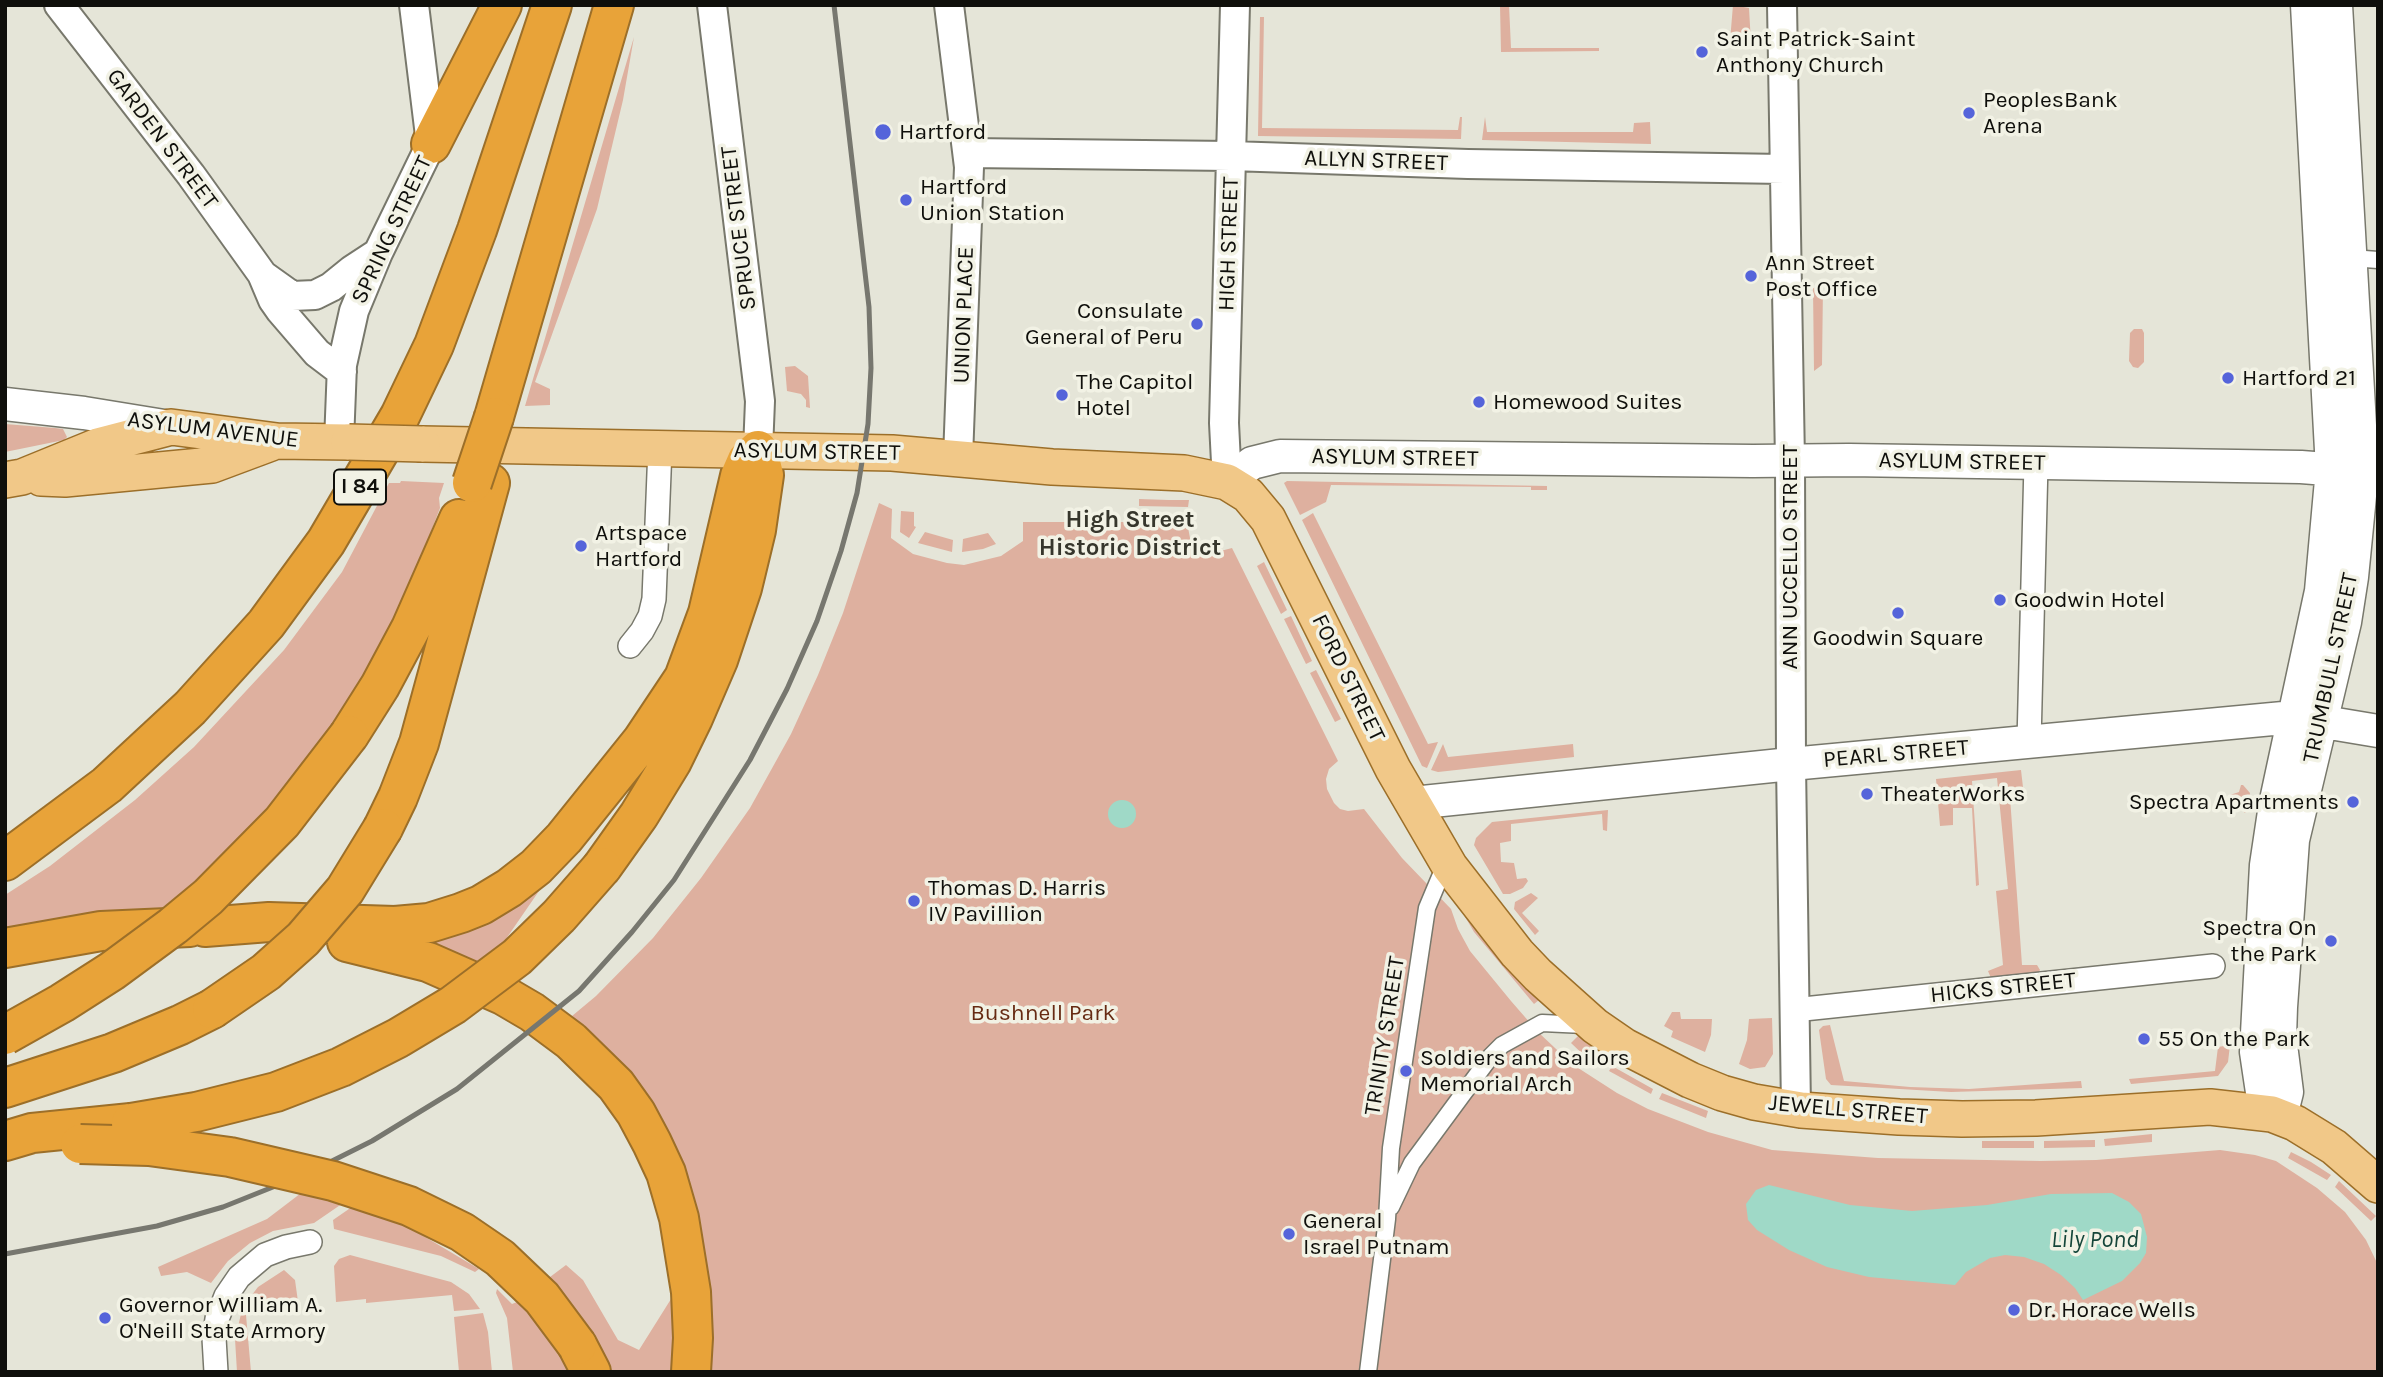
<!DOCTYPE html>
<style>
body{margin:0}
#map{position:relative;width:2383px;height:1377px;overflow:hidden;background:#e5e5d8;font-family:Karla,sans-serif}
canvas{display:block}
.frame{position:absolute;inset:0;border:7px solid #0f0f0b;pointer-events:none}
</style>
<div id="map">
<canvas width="2383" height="1377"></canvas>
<div class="frame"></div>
</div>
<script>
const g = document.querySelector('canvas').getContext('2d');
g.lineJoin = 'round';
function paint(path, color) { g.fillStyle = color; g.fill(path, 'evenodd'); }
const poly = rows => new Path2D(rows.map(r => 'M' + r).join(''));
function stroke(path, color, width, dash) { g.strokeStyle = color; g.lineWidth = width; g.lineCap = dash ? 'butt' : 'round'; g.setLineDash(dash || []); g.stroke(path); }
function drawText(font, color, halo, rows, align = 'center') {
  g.font = font + ' Karla,sans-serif'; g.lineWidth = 7; g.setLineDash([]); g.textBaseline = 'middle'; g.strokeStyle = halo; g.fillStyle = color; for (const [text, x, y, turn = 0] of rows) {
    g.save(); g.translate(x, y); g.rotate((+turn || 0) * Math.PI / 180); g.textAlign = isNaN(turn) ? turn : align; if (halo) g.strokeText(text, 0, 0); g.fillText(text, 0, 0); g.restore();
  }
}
const green = poly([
 [1500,5,1509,5,1511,48,1599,48,1599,51,1501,52],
 [1733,5,1749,8,1751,43,1730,41],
 [1260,17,1264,17,1262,128,1458,130,1460,117,1462,117,1461,139,1258,136],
 [634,37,623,100,597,209,535,382,550,389,550,405,525,406],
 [1485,117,1487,132,1633,132,1634,123,1650,122,1651,144,1482,140],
 [1823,286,1822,365,1814,371,1813,288],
 [2134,329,2142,329,2144,333,2144,362,2138,368,2133,367,2129,361,2130,333],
 [795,366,808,376,810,408,806,407,806,400,801,394,787,391,785,367],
 [5,424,55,428,63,429,67,437,64,440,5,452],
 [401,481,444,483,439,498,440,508,410,587,356,692,318,746,250,829,211,871,163,910,5,932,5,895,50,866,135,800,194,747,284,650,342,572,389,483,400,483],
 [1287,481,1547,486,1547,490,1531,490,1531,487,1331,485,1326,502,1300,515,1284,483],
 [1139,499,1169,500,1189,500,1188,507,1139,506],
 [879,503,892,509,891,538,913,554,947,563,964,565,1001,556,1023,541,1023,522,1187,522,1190,538,1204,551,1213,553,1232,548,1338,761,1329,769,1326,779,1327,789,1334,803,1340,809,1348,811,1364,809,1402,858,1451,909,1458,929,1470,951,1511,1001,1538,1032,1572,1064,1617,1093,1648,1109,1708,1132,1772,1150,1878,1158,2041,1161,2096,1160,2220,1150,2255,1155,2276,1161,2317,1188,2345,1212,2366,1240,2378,1265,2378,1372,703,1372,633,1082,572,1016,596,996,653,938,701,878,750,808,791,734,818,675,843,613],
 [901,511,914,512,914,526,916,527,909,538,900,532],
 [1313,513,1428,744,1438,742,1427,768,1422,766,1302,520],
 [925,532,953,540,952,552,918,543],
 [988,533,996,544,983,549,962,552,963,539],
 [1264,562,1287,610,1281,614,1257,566],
 [1291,616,1312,661,1306,664,1284,619],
 [1316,670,1341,719,1335,722,1310,673],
 [1443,744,1448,757,1573,744,1574,757,1438,772,1431,770],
 [2021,770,2024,796,2010,797,2022,965,2037,965,2040,970,2038,973,1995,979,1991,978,1988,971,2003,965,1996,891,2008,889,1997,778,1972,781,1979,885,1976,886,1972,808,1953,808,1953,825,1940,826,1936,779],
 [2241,785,2243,785,2250,793,2248,808,2245,813,2239,807,2232,807,2230,798,2230,795,2239,792],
 [1608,810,1607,831,1603,830,1602,814,1511,824,1511,841,1500,843,1501,862,1514,863,1517,879,1526,878,1528,881,1523,888,1510,894,1503,894,1474,845,1476,838,1492,822],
 [532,887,539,891,486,968,388,940],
 [1531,893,1538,898,1522,913,1539,931,1535,935,1514,909,1515,902],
 [1469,912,1521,982,1539,1000,1534,1004,1474,932,1464,915],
 [1672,1012,1680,1012,1681,1019,1712,1019,1711,1035,1705,1052,1671,1037,1673,1031,1664,1026],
 [1772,1018,1773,1054,1765,1067,1750,1069,1739,1064,1747,1040,1749,1019],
 [1830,1025,1844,1081,1910,1087,1969,1089,2081,1081,2082,1088,1951,1092,1831,1085,1826,1079,1819,1030,1823,1026],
 [1579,1035,1594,1046,1598,1055,1604,1061,1601,1066,1593,1060,1591,1062,1571,1043],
 [2230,1045,2228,1062,2218,1076,2131,1084,2129,1079,2215,1071,2218,1047],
 [1612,1066,1653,1089,1651,1094,1609,1071],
 [1662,1093,1708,1111,1706,1118,1659,1099],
 [2152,1134,2152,1142,2105,1146,2104,1139],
 [2095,1140,2095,1147,2044,1148,2044,1141],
 [1982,1141,2034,1141,2034,1148,1982,1148],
 [2291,1152,2311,1162,2331,1175,2327,1180,2288,1158],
 [2339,1181,2376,1216,2371,1221,2335,1187],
 [309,1187,349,1199,314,1223,273,1231,250,1243,228,1261,211,1283,187,1272,161,1276,158,1267,267,1219],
 [359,1202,400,1222,479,1269,475,1272,441,1256,334,1229,333,1220],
 [350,1255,451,1282,469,1294,480,1309,454,1311,452,1295,366,1303,366,1299,336,1302,334,1266,339,1259],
 [566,1265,583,1280,618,1340,639,1350,671,1299,679,1347,676,1372,603,1372,542,1283],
 [284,1270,295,1280,299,1309,246,1315,251,1372,237,1372,235,1339,241,1314,248,1300,258,1287],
 [497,1289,512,1304,522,1300,575,1372,513,1372,507,1318,496,1293],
 [483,1313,488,1332,492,1372,459,1372,454,1317]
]);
const water = poly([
 '1108 814a14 14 0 1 1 28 0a14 14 0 1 1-28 0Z',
 [1769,1185,1850,1205,1912,1211,1987,1205,2051,1194,2112,1193,2129,1202,2141,1214,2147,1237,2146,1253,2140,1263,2122,1281,2083,1300,2075,1288,2061,1275,2044,1264,2024,1257,2005,1255,1990,1258,1966,1272,1955,1285,1869,1277,1827,1267,1789,1250,1757,1230,1748,1220,1746,1204,1756,1190]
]);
const pedestrian = poly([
 [2351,258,2378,260],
 [1391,1207,1412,1163,1491,1056,1502,1045,1542,1023,1584,1025],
 [1368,1372,1387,1219,1391,1148,1427,908,1440,877,1450,867]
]);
const minor = poly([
 [630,646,642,631,650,616,654,599,660,448],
 [2029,742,2036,463],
 [1794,1010,2213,966],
 [216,1372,214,1338,217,1319,226,1296,239,1277,265,1255,286,1247,310,1242]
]);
const tertiary = poly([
 [59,5,191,175,262,274,273,300,280,310,317,353,342,372],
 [712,5,760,401,758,450],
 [949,5,969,167,958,458],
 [1782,5,1790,461,1791,764,1796,1109],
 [968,153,1231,156,1468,164,1784,169],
 [264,276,292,296,315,295,331,287,352,270,378,253],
 [339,442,342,365,354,311,378,253,431,144,414,5],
 [1227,482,1224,423,1235,5]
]);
const secondary = poly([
 [2307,5,2332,469,2321,591,2275,805,2266,865,2256,1052,2263,1099,2272,1114,2284,1104,2287,1092,2280,1037,2281,1007,2293,840,2345,622,2352,577,2360,496,2361,443,2336,5],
 [5,404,84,413,170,427],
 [1227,482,1252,463,1280,456,1753,461,1849,460,2301,467,2352,471],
 [1413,803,1791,764,2294,717,2378,731]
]);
const primary = poly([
 [422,444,892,453,1052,467,1184,473,1227,482,1248,495,1268,519,1393,769,1450,867,1517,953,1538,975,1595,1026,1624,1046,1690,1080,1722,1093,1754,1102,1801,1110,1899,1117,1962,1119,2036,1118,2210,1107,2272,1114,2295,1123,2334,1147,2378,1185],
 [41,478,65,479,212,465,271,443],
 [5,480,22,477,98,446,171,427,277,441,349,442]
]);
const motorway = poly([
 [431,144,502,5],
 [494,417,614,5],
 [349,735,380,686,411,628,459,519],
 [383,828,398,797,419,743,490,483],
 [5,861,107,785,190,708,266,624,326,542,400,416,434,345,477,230,552,5],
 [205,927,269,922,395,926,429,923,461,913,481,905,509,888,536,867,564,838,642,741,684,678,708,613,740,476,747,460,758,450,764,475,756,530,742,588,718,660,693,718,672,761,639,815,602,867],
 [347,942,428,962,503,995,532,1012,571,1041,616,1085,636,1113,652,1143,666,1173,679,1218,691,1292,693,1338,691,1372],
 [5,948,101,931,190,927],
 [5,1088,113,1053,180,1025,212,1009],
 [5,1141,32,1133,131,1123],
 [577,1345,591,1372]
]);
const rail = poly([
 [5,1254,157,1226,223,1207,308,1173,372,1141,457,1089,579,991,632,932,674,880,750,760,787,689,817,621,841,551,857,493,868,424,871,368,869,307,834,5]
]);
const primaryBridge = poly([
 [349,442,422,444]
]);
const motorwayBridge = poly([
 [472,483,494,417],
 [212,1009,266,972,303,939,345,890,383,828],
 [5,1035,62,1003,112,971,173,926,208,897,282,822,349,735],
 [131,1123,196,1112,276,1092,341,1067,398,1038,453,1005,517,957,559,916,602,867],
 [80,1144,149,1146,230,1157,333,1181,409,1206,462,1232,500,1258,542,1298,577,1345]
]);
const markers = [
 [1702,52,7,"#5564da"],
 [1969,113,7,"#5564da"],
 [883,132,9,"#5564da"],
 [906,200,7,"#5564da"],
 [1751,276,7,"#5564da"],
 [1197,324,7,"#5564da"],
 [2228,378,7,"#5564da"],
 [1062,395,7,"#5564da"],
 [1479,402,7,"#5564da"],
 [581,546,7,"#5564da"],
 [2000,600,7,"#5564da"],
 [1898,613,7,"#5564da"],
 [1867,794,7,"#5564da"],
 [2353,802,7,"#5564da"],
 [914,901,7,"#5564da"],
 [2331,941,7,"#5564da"],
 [2144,1039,7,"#5564da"],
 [1406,1071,7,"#5564da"],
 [1289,1234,7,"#5564da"],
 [2014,1310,7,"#5564da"],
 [105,1318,7,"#5564da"]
];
const shields = [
 [360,487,52]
];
const shieldNames = [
 ["I 84",360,487]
];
const poiNames = [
 ["Saint Patrick-Saint",1716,39],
 ["Anthony Church",1716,65],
 ["PeoplesBank",1983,100],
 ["Arena",1983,126],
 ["Hartford",899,132],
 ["Hartford",920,187],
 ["Union Station",920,213],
 ["Ann Street",1765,263],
 ["Post Office",1765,289],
 ["Consulate",1183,311,"right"],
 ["General of Peru",1183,337,"right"],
 ["Hartford 21",2242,378],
 ["The Capitol",1076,382],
 ["Hotel",1076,408],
 ["Homewood Suites",1493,402],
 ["Artspace",595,533],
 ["Hartford",595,559],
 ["Goodwin Hotel",2014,600],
 ["Goodwin Square",1898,638,"center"],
 ["TheaterWorks",1881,794],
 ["Spectra Apartments",2339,802,"right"],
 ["Thomas D. Harris",928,888],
 ["IV Pavillion",928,914],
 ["Spectra On",2317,928,"right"],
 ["the Park",2317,954,"right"],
 ["55 On the Park",2158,1039],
 ["Soldiers and Sailors",1420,1058],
 ["Memorial Arch",1420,1084],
 ["General",1303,1221],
 ["Israel Putnam",1303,1247],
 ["Governor William A.",119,1305],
 ["O'Neill State Armory",119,1331],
 ["Dr. Horace Wells",2028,1310]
];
const streetNames = [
 ["GARDEN STREET",162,139,53],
 ["ALLYN STREET",1376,161,2],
 ["SPRUCE STREET",739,228,-97],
 ["SPRING STREET",392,230,-65],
 ["HIGH STREET",1229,244,-88],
 ["UNION PLACE",964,315,-88],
 ["ASYLUM AVENUE",213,430,7],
 ["ASYLUM STREET",817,452,1],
 ["ASYLUM STREET",1395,458,1],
 ["ASYLUM STREET",1962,462,1],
 ["ANN UCCELLO STREET",1790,557,-90],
 ["TRUMBULL STREET",2331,668,-78],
 ["FORD STREET",1348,678,64],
 ["PEARL STREET",1896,754,-5],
 ["HICKS STREET",2003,988,-6],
 ["TRINITY STREET",1385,1036,-81],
 ["JEWELL STREET",1848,1110,5]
];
const parkNames = [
 ["Bushnell Park",1043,1013]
];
const neighbourhoodNames = [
 ["High Street",1130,520],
 ["Historic District",1130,548]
];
const waterNames = [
 ["Lily Pond",2095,1240]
];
paint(green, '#deb09f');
paint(water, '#9fd9c7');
stroke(pedestrian, '#78786c', 19);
stroke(minor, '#78786c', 26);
stroke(tertiary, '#78786c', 32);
stroke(secondary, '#78786c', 35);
stroke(primary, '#9c6f29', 38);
stroke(motorway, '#9c6f29', 42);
stroke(pedestrian, '#fff', 16);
stroke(minor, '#fff', 23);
stroke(tertiary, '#fff', 28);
stroke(secondary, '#fff', 32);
stroke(primary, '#f1c888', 35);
stroke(motorway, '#e8a339', 38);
stroke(rail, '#77776f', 5);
stroke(primaryBridge, '#9c6f29', 38, []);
stroke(motorwayBridge, '#9c6f29', 42, []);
stroke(primaryBridge, '#f1c888', 35);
stroke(motorwayBridge, '#e8a339', 38);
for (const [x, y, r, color] of markers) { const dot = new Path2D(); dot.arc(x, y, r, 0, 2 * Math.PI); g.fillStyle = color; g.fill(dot); stroke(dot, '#f2f2e5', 2.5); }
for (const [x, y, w] of shields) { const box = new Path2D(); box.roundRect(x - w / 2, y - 17.5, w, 35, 5); g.fillStyle = '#f2f2e5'; g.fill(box); stroke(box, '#0f0f0b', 2); }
drawText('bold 21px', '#0f0f0b', null, shieldNames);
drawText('23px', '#0f0f0b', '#f2f2e5', poiNames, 'left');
drawText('23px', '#0f0f0b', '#f2f2e5', streetNames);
drawText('23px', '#662a12', '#f2f2e5', parkNames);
drawText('bold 24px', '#36362c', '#f2f2e5', neighbourhoodNames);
drawText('italic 24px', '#15463a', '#f2f2e5', waterNames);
</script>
